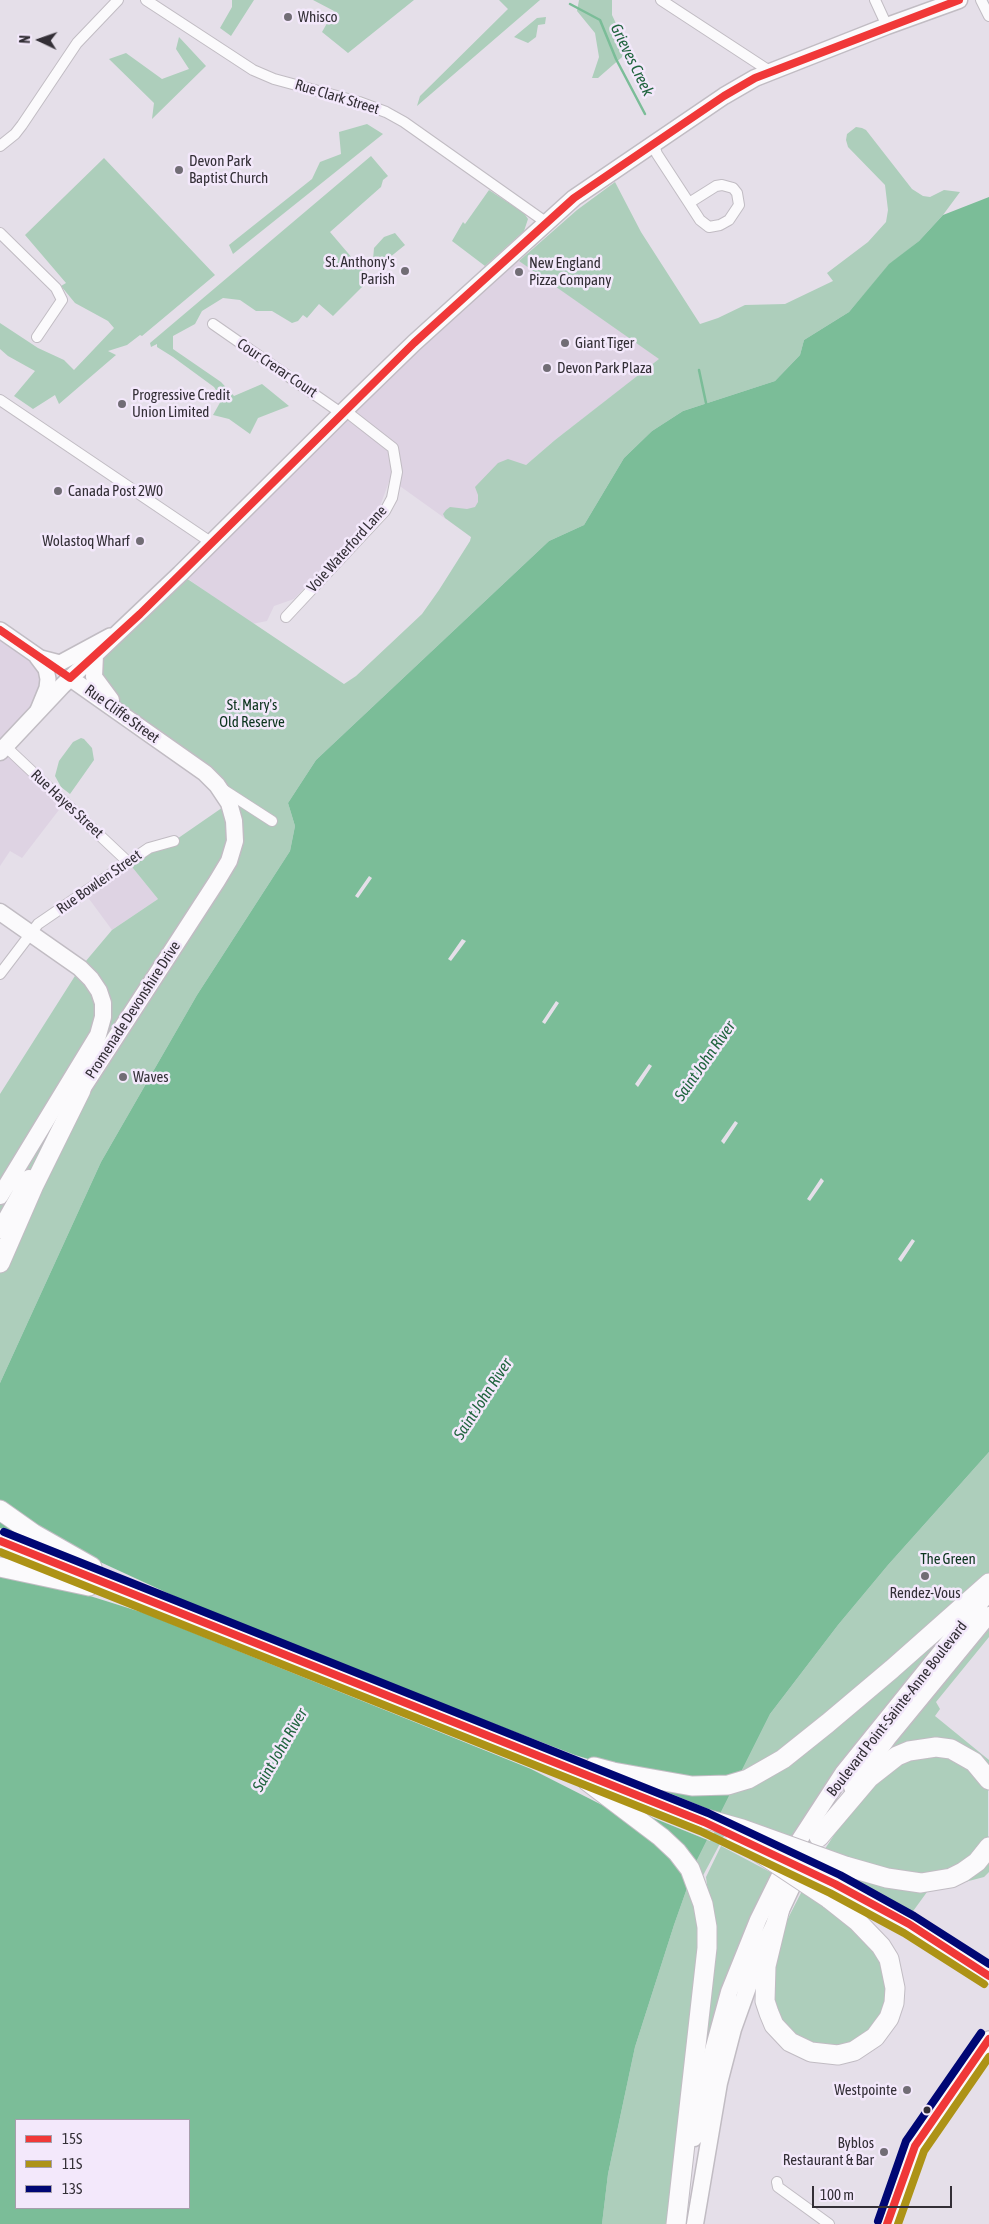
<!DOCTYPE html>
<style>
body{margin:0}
#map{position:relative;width:989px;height:2224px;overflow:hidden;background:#e5dfe9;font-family:"Asap Condensed",sans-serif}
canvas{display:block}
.legend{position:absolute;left:15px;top:2119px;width:175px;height:90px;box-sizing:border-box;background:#f3e8fb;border:1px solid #a69eac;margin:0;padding:6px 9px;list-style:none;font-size:15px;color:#332f36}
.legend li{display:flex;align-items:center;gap:10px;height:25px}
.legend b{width:25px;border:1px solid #a69eac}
.north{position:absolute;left:15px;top:15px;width:50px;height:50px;-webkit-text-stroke:4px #f3e8fb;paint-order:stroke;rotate:273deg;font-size:14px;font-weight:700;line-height:20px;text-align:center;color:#332f36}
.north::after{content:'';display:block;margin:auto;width:18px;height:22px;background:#332f36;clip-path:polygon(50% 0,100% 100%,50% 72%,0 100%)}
.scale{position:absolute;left:812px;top:2186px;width:140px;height:22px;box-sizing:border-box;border:2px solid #332f36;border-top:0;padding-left:6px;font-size:15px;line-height:18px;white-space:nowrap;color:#332f36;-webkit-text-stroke:4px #f3e8fb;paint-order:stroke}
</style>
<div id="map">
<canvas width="989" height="2224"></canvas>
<ul class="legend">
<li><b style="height:6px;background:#f03838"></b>15S</li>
<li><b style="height:6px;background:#ad9316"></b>11S</li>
<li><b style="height:6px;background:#000774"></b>13S</li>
</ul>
<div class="north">N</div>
<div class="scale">100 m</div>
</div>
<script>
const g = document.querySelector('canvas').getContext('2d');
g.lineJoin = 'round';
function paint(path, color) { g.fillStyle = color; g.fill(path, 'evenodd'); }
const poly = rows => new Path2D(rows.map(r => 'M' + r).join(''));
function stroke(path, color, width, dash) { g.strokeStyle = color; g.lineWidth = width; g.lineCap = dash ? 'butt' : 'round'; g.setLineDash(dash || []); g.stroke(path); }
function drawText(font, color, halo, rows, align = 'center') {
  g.font = font + ' "Asap Condensed",sans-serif'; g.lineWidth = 5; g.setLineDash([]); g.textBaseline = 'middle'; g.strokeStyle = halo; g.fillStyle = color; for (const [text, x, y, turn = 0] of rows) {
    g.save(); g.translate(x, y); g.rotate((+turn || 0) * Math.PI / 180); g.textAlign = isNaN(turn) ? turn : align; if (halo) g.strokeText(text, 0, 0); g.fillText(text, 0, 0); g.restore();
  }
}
const built = poly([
 [511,255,660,359,555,440,526,465,471,537,390,479,380,506,294,599,274,606,267,621,252,624,181,574],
 [0,630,37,657,47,688,6,746,65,802,22,858,10,851,0,866],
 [128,862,158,899,112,930,84,892]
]);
const green = poly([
 [232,0,254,0,231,36,220,28,232,7],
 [313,0,414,0,348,53,322,32,334,11],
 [499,0,540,0,417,106,420,96,508,9],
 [579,0,612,0,612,15,629,51,598,78,592,78,599,57,595,33,577,11],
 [546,17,545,24,538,25,536,37,528,43,514,37,537,18],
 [179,37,206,66,152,119,154,103,109,59,126,53,162,79,189,69,176,49],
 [367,124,383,134,233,254,229,245,312,179,320,162,341,154,339,132],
 [856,127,862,128,866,130,912,189,923,196,930,197,944,190,960,192,943,215,919,241,889,265,849,312,804,340,800,355,775,381,683,411,652,431,624,458,584,525,549,541,316,760,288,803,295,826,290,851,197,995,101,1162,0,1383,0,1094,80,968,112,930,158,899,128,862,174,841,229,803,101,689,95,655,180,574,344,684,356,676,422,614,439,590,470,541,471,537,445,518,443,514,446,510,450,507,467,509,475,507,478,502,478,495,475,487,498,463,508,459,526,465,555,440,659,359,519,261,577,210,615,182,641,232,700,324,718,318,745,305,785,304,833,281,827,273,868,242,886,222,888,210,885,185,848,147,846,140,847,134],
 [371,156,388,176,383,180,381,187,330,232,370,279,333,316,319,304,307,318,303,315,298,321,292,323,272,311,256,311,240,300,223,298,202,311,195,324,173,336,173,349,221,382,234,396,262,384,289,406,258,418,250,434,229,419,213,415,222,399,214,387,173,357,157,347,157,344,151,347,150,343],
 [104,158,215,275,142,336,140,335,127,345,108,351,116,355,59,404,55,395,33,409,14,396,35,371,8,356,0,349,0,323,38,348,64,360,74,370,114,328,108,321,75,303,61,286,66,283,25,235],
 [489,190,524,213,528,219,524,231,485,266,452,241,463,222,465,224],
 [395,233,405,245,379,266,373,260,374,248,384,237],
 [81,738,84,739,92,748,94,760,70,794,61,787,55,776,59,761,73,742],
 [989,1452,989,1576,875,1721,791,1840,733,1819,698,1885,701,1930,669,2224,602,2224,608,2174,635,2047,674,1925,697,1860,770,1714,838,1625,888,1565],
 [989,1626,989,1637,936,1702,940,1709,935,1716,989,1760,989,1770,976,1757,897,1751,892,1746],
 [915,1754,961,1759,988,1787,988,1841,953,1871,916,1877,823,1852,858,1798,875,1779],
 [721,1846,772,1873,699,2074,708,1893,706,1877],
 [989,1855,989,1872,984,1877,927,1892,911,1914,851,1879,854,1873,917,1887],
 [802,1891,833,1908,884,1959,887,2008,857,2044,818,2049,782,2026,769,1987,781,1932]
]);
const water = poly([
 [989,197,989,1452,888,1565,838,1625,770,1714,697,1860,674,1925,635,2047,608,2174,602,2224,0,2224,0,1383,101,1162,197,995,290,851,295,826,288,803,316,760,549,541,584,525,624,458,652,431,683,411,775,381,800,355,804,340,849,312,889,264,919,241,943,215],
 [369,876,372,878,358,898,355,896],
 [462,939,466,941,451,961,448,959],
 [556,1001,559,1003,545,1024,542,1022],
 [649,1064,652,1066,638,1087,635,1084],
 [735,1121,738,1123,724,1144,721,1141],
 [821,1178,824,1181,810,1201,807,1199],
 [912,1239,915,1241,901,1262,898,1259],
 [16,2120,189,2120,189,2208,16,2208]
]);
const pier = poly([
 [0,1528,61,1544,198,1607,388,1683,575,1755,605,1764,652,1786,723,1815,710,1841,641,1813,671,1856,633,1825,602,1805,531,1769,144,1613,90,1596,44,1584,19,1565,0,1557]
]);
const stream = poly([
 [570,4,600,20,616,59,645,114],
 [699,370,706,403]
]);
const street = poly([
 [146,0,253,70,274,79,359,102,386,112,404,122,547,223],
 [661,0,771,72],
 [875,0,887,26],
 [981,0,989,16],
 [653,143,657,154,689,203],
 [0,146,15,134,22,125,77,43,118,0],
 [722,185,733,188,737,193,739,205,729,220,720,225,709,227,700,220,689,203,716,186,722,185],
 [0,233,56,288,62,300,37,337],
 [213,324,341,413],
 [0,400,212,543],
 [286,617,385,511,392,498,397,472,393,448,352,416,346,409],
 [5,746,128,862],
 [224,790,272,821],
 [0,974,38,924,149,848,174,841],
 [777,2182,778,2187,829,2224],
 [884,2212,902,2165]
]);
const secondary = poly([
 [0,630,46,662],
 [37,657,60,663,110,636],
 [37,657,46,669,48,679,47,688,38,710],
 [835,1884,909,1924,989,1976],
 [887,2224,915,2146,989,2039]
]);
const primary = poly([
 [95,655,94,677,111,700],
 [70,678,205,773,217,785,229,803,234,821,235,841,229,861,217,881,75,1100],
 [0,752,62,686,180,574,346,409,414,343,574,198,724,96,755,78,887,26,959,0],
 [0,912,80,968,91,979,99,991,103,1003,103,1017,98,1035,0,1196],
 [0,1230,29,1178],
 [852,1787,888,1738,989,1615],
 [694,2138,707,2072,729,1992,758,1920,791,1853,843,1773,989,1592],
 [695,2224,719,2083,733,2029,758,1959,801,1867]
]);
const highway = poly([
 [0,1263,34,1185,81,1090],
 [0,1510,34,1534,92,1567],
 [0,1541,686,1815],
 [0,1567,89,1586],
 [594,1767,613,1772,692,1786,728,1785,748,1779,783,1759,828,1723,892,1669,989,1583],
 [587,1781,661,1837,677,1852,690,1869,703,1904,707,1927,707,1948,676,2224],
 [819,1837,869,1778,897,1756,909,1751,936,1747,951,1749,974,1762,989,1780],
 [845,1866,887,1878,921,1883,951,1878,963,1872,977,1862,989,1847],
 [780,1908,766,1966,765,2001,769,2013,774,2025,790,2042,811,2052,838,2055,854,2051,875,2037,889,2018,894,2003,895,1988,889,1959,881,1946,857,1921,828,1898]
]);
const secondaryBridge = poly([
 [778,1857,835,1884]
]);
const highwayBridge = poly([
 [671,1809,742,1829,845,1866],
 [736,1837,828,1898]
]);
const bus1 = poly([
 [0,630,70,678,140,614,414,343,574,198,724,96,755,78,959,0],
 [0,1541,704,1822,835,1884,909,1924,989,1976],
 [887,2224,915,2146,989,2039]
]);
const bus2 = poly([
 [0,1552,700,1831,830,1893,904,1933,984,1984],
 [898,2224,924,2151,989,2057]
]);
const bus3 = poly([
 [4,1532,708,1813,840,1875,914,1916,989,1964],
 [878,2221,906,2141,981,2033]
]);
const markers = [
 [288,17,5,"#716d75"],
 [179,170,5,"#716d75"],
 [405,271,5,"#716d75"],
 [519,272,5,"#716d75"],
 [565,343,5,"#716d75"],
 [547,368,5,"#716d75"],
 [122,404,5,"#716d75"],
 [58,491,5,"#716d75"],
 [140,541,5,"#716d75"],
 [123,1077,5,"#716d75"],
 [925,1576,5,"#716d75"],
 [907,2090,5,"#716d75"],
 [927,2110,4.5,"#332f36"],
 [884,2152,5,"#716d75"]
];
const poiNames = [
 ["Whisco",298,17],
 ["Devon Park",189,161],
 ["Baptist Church",189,178],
 ["St. Anthony's",395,262,"right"],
 ["Parish",395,279,"right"],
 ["New England",529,263],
 ["Pizza Company",529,280],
 ["Giant Tiger",575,343],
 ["Devon Park Plaza",557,368],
 ["Progressive Credit",132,395],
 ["Union Limited",132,412],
 ["Canada Post 2W0",68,491],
 ["Wolastoq Wharf",130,541,"right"],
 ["Waves",133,1077],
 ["Rendez-Vous",925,1593,"center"],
 ["Westpointe",897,2090,"right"],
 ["Byblos",874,2143,"right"],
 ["Restaurant & Bar",874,2160,"right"]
];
const streetNames = [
 ["Rue Clark Street",337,97,17],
 ["Cour Crerar Court",277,368,34],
 ["Voie Waterford Lane",347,549,-48],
 ["Rue Cliffe Street",122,714,36],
 ["Rue Hayes Street",67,804,43],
 ["Rue Bowlen Street",99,882,-35],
 ["Promenade Devonshire Drive",133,1010,-57],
 ["Boulevard Point-Sainte-Anne Boulevard",897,1709,-52]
];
const parkNames = [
 ["St. Mary's",252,705],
 ["Old Reserve",252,722],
 ["The Green",948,1559]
];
const waterNames = [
 ["Grieves Creek",632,60,64],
 ["Saint John River",705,1061,-55],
 ["Saint John River",483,1399,-57],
 ["Saint John River",280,1750,-60]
];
paint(built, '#ded3e3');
paint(green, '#adcebb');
paint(water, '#7bbd98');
paint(pier, '#e5dfe9');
stroke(stream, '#7bbd98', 2.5);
stroke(street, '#c1bcc3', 12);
stroke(secondary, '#c1bcc3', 18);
stroke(primary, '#c1bcc3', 19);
stroke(highway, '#c1bcc3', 21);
stroke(street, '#fbfafc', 10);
stroke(secondary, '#fbfafc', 15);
stroke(primary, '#fbfafc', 16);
stroke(highway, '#fbfafc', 19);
stroke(secondaryBridge, '#c1bcc3', 18, []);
stroke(highwayBridge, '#c1bcc3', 21, []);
stroke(secondaryBridge, '#fbfafc', 15);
stroke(highwayBridge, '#fbfafc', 19);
stroke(bus1, '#f03838', 8);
stroke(bus2, '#ad9316', 8);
stroke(bus3, '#000774', 8);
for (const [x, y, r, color] of markers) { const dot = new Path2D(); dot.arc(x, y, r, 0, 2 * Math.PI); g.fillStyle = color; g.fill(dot); stroke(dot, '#f3e8fb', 2); }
drawText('15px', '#332f36', '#f3e8fb', poiNames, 'left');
drawText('15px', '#332f36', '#f3e8fb', streetNames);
drawText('15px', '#0b341d', '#f3e8fb', parkNames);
drawText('italic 16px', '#21653f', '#f3e8fb', waterNames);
</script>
